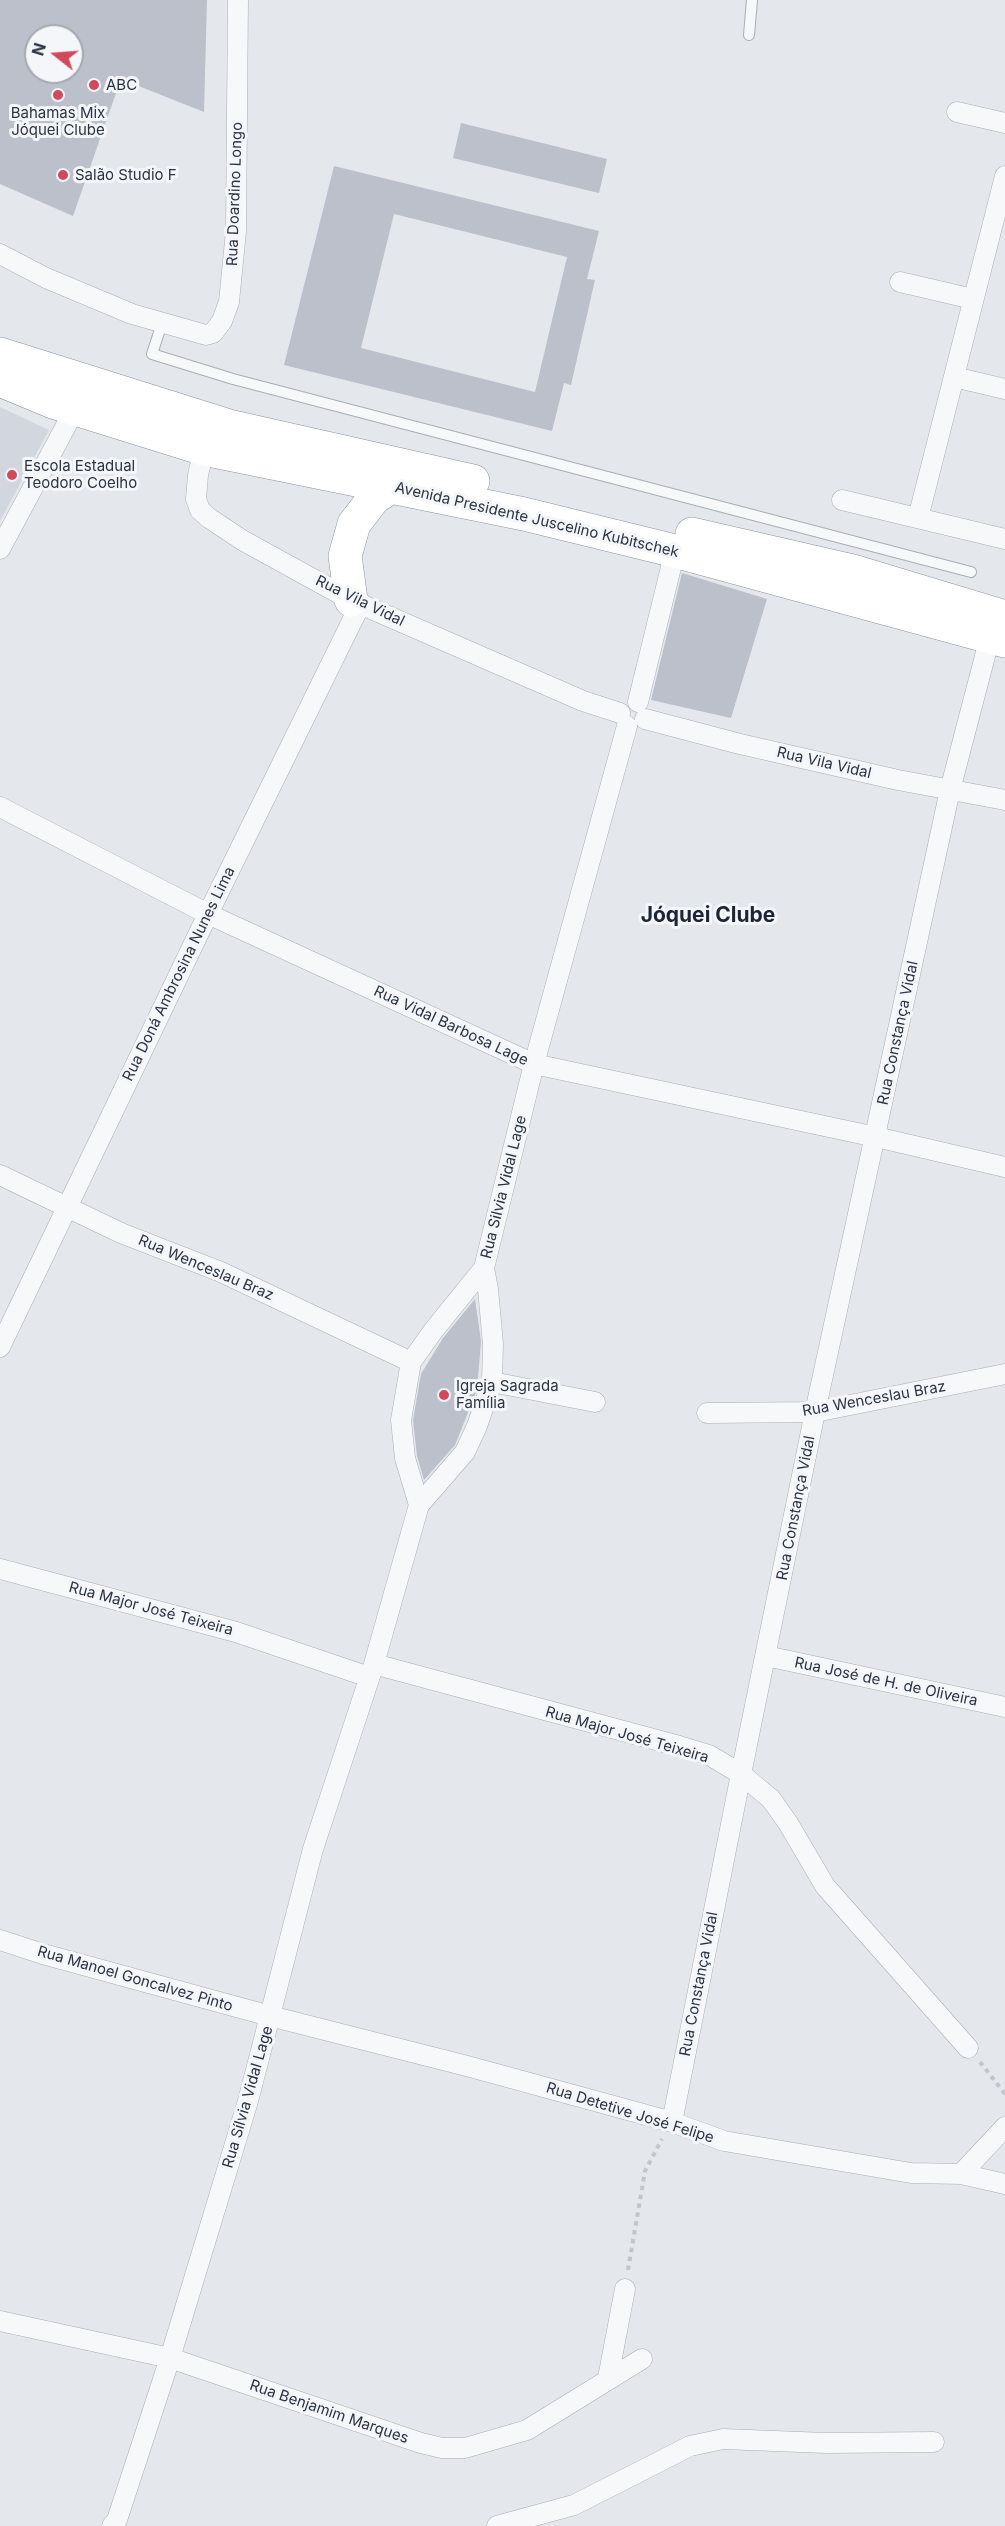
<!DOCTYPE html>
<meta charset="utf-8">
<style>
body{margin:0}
#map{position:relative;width:1005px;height:2526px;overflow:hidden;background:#e4e7ec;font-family:Inter,sans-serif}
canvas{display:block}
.north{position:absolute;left:24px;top:24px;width:60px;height:60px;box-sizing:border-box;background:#f4f6f9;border:2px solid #a4a8b1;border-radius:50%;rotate:287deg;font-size:16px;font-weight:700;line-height:24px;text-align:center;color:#2b3445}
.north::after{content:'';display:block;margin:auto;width:21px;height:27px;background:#d1495b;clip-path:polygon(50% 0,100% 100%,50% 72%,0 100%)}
</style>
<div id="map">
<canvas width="1005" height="2526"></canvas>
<div class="north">N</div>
</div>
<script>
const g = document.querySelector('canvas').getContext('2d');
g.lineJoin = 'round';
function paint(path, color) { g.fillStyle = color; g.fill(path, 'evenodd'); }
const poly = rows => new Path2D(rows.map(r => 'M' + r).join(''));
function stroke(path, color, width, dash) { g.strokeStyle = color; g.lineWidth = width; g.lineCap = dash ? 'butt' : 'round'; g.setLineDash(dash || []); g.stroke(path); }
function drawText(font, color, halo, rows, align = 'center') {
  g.font = font + ' Inter,sans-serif'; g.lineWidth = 6; g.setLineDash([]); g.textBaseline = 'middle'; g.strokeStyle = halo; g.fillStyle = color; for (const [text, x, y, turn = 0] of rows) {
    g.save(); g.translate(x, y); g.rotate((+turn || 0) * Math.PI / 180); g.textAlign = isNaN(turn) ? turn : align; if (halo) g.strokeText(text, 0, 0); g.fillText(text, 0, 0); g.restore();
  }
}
const built = poly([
 [0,407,49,430,0,521]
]);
const building = poly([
 [0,0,207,0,204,112,121,79,73,216,0,184],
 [36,36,72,36,72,72,36,72],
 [461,123,607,159,599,193,453,158],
 [334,166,599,231,587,279,595,280,571,385,564,383,552,431,284,365],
 [394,214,567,257,535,392,361,348],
 [682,573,767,599,731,718,651,700],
 [475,1299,481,1341,477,1390,455,1445,424,1480,417,1456,413,1420,421,1374,443,1338]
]);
const path = poly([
 [980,2062,1005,2094],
 [628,2270,645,2171,662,2139]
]);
const lane = poly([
 [749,35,752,0],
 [162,323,152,354,233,379,971,572]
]);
const street = poly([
 [957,112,1005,123],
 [0,254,46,278,132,314,206,335,213,333,222,321,229,302,236,231,238,0],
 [900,282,973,299],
 [954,377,1005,389],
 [208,440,204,449,198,475,196,499,200,510,209,518,242,540,351,600,583,701,620,713],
 [842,500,1005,539],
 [918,518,1005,176],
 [0,549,75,409],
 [638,702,675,551],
 [645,719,740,744,898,780,1005,800],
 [0,807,208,914,534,1064,876,1137,1005,1167],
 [0,1175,121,1233,221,1272,411,1362],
 [0,1347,208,914,361,603],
 [492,1382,595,1402],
 [707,1413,815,1412,1005,1374],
 [419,1505,465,1452,477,1426,492,1382,493,1344,488,1289,484,1268],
 [0,1569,236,1632,369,1677],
 [766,1656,1005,1707],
 [374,1664,679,1746,709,1755,741,1774,771,1799,788,1823,825,1886,968,2048],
 [0,1940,43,1954,270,2016,467,2066,672,2122,724,2141,911,2173,961,2174,1005,2184],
 [672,2122,741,1774,815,1412,950,790,990,637],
 [961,2174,1005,2127],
 [0,2321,170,2358,421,2443,442,2448,465,2448,527,2430,642,2359],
 [608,2378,625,2289],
 [112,2526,117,2520,170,2358,248,2101,313,1849,374,1664,419,1505,405,1458,401,1420,411,1362,433,1331,484,1268,534,1064,627,726],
 [497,2526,574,2505,690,2446,709,2442,723,2439,826,2443,934,2442]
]);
const highway = poly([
 [0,354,229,426,473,481],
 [0,380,53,402,204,449,524,514,675,551,1005,641],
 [692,534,853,571,1005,617],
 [351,600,345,556,354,524,374,498,391,487]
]);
const markers = [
 [94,85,6,"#d1495b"],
 [58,95,6,"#d1495b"],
 [63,175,6,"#d1495b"],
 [12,475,6,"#d1495b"],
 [444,1395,6,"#d1495b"]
];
const poiNames = [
 ["ABC",106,85],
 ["Bahamas Mix",58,113,"center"],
 ["Jóquei Clube",58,130,"center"],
 ["Salão Studio F",75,175],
 ["Escola Estadual",24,466],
 ["Teodoro Coelho",24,483],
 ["Igreja Sagrada",456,1386],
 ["Família",456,1403]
];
const streetNames = [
 ["Rua Doardino Longo",235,194,-88],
 ["Avenida Presidente Juscelino Kubitschek",537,520,13],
 ["Rua Vila Vidal",360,601,26],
 ["Rua Vila Vidal",824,763,13],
 ["Rua Doná Ambrosina Nunes Lima",179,974,-64],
 ["Rua Vidal Barbosa Lage",451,1026,25],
 ["Rua Constança Vidal",898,1033,-78],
 ["Rua Silvia Vidal Lage",504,1187,-76],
 ["Rua Wenceslau Braz",206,1268,23],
 ["Rua Wenceslau Braz",874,1399,-10],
 ["Rua Constança Vidal",796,1508,-79],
 ["Rua Major José Teixeira",151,1609,15],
 ["Rua José de H. de Oliveira",886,1682,12],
 ["Rua Major José Teixeira",627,1735,16],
 ["Rua Manoel Goncalvez Pinto",135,1979,16],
 ["Rua Constança Vidal",699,1984,-79],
 ["Rua Sílvia Vidal Lage",248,2097,-74],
 ["Rua Detetive José Felipe",630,2113,17],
 ["Rua Benjamim Marques",329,2412,19]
];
const districtNames = [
 ["Jóquei Clube",708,916]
];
paint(built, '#d2d6de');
paint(building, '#bbc0ca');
stroke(lane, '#a9aeb7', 12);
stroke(street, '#a9aeb7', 21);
stroke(highway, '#8b94a3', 34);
stroke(path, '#c2c5cb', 4, [4.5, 4.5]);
stroke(lane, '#f7f8fa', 10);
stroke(street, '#f7f8fa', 20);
stroke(highway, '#fff', 33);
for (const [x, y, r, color] of markers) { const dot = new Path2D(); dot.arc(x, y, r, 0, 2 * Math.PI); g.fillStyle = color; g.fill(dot); stroke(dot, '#f4f6f9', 2); }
drawText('15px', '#2b3445', '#f4f6f9', poiNames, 'left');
drawText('15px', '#2b3445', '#f4f6f9', streetNames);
drawText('bold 21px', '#1d2536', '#f4f6f9', districtNames);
</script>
